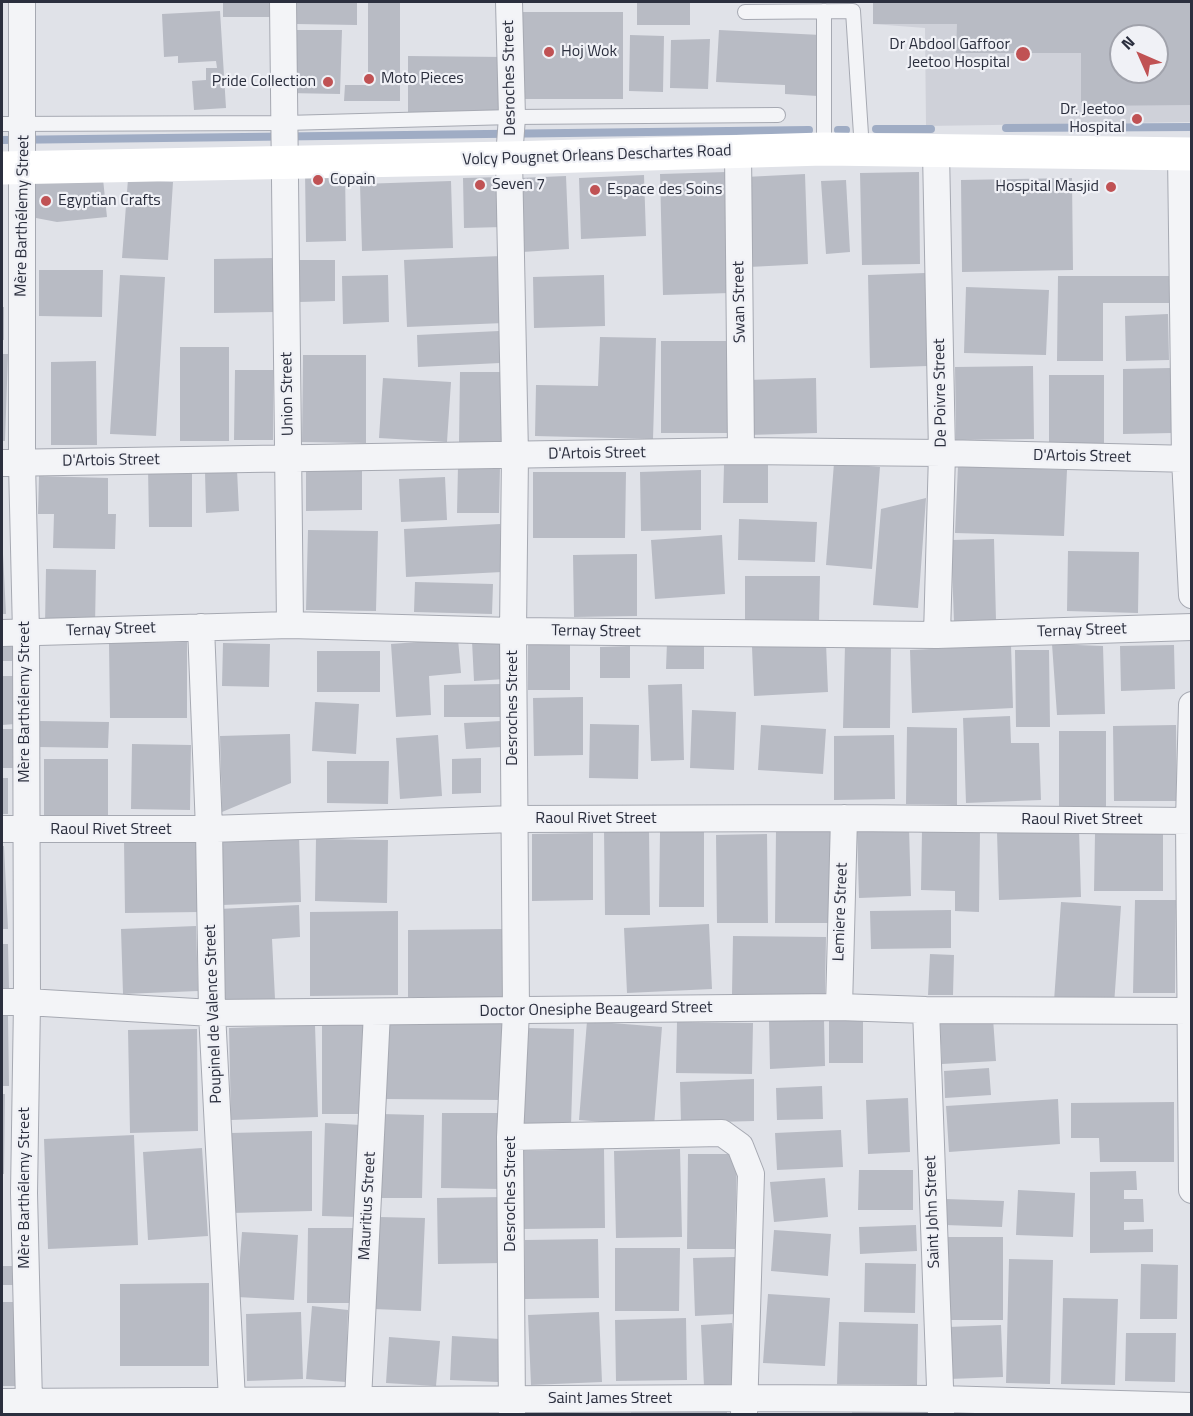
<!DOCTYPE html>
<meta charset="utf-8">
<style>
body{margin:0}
#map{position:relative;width:1193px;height:1416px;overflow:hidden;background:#e0e2e8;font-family:"Titillium Web",sans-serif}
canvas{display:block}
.frame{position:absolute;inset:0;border:3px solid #2b2f3e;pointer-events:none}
.north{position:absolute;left:1109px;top:24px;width:60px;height:60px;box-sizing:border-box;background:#f0f1f6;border:2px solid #a1a3ac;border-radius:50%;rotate:315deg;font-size:16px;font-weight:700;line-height:24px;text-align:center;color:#2b2f3e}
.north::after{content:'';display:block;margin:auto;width:21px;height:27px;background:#c05254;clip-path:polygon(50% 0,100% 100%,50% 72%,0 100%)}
</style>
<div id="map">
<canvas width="1193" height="1416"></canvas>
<div class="frame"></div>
<div class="north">N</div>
</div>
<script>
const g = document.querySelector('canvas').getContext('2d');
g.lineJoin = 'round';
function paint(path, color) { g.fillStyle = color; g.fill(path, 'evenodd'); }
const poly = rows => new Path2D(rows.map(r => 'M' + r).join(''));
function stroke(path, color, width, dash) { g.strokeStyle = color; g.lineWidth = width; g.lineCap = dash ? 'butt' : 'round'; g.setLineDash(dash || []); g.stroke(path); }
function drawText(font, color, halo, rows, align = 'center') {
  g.font = font + ' "Titillium Web",sans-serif'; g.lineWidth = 4.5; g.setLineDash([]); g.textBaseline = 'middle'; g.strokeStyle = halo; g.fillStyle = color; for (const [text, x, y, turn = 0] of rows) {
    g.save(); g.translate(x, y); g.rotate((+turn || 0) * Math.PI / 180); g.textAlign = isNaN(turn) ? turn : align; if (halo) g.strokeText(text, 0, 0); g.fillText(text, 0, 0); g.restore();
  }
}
const built = poly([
 [873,2,1191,2,1191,122,926,126,925,28,873,24],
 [1121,36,1157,36,1157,72,1121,72]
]);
const stream = poly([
 [1006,128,1192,127],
 [876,129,931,129],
 [838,130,846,130],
 [2,140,809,130]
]);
const building = poly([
 [223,2,274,2,274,17,223,17],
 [297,2,357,2,357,25,296,24],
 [368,2,400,2,400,101,344,101,345,85,368,85],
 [637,2,690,2,690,25,637,25],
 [873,2,1191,2,1191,105,1081,106,1081,53,956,53,957,24,873,24],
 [1121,36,1157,36,1157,72,1121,72],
 [220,11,226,108,194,110,192,81,206,80,206,68,217,68,216,61,178,63,178,56,164,57,162,14],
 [522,12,623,12,623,99,521,99],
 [297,30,342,30,340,94,287,93,288,54,297,54],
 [719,30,821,35,818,96,785,94,785,85,716,82],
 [630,35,664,36,663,92,629,91],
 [710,39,708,89,670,88,671,40],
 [408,56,505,57,505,114,408,114],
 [305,171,345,171,346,241,306,242],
 [727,172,730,293,663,295,660,174],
 [919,172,920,264,862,265,860,173],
 [805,174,808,264,749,267,745,177],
 [644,175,646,236,581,239,579,178],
 [566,176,569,249,522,252,519,178],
 [502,177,503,227,464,228,463,178],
 [1072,178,1073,270,962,272,961,180],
 [103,179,107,217,57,222,36,218,35,181],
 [128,179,173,182,168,260,122,258],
 [846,180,850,252,826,254,821,181],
 [451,181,453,248,362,251,360,184],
 [501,256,504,323,407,327,404,260],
 [275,258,275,312,214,313,214,259],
 [299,260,335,260,335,301,299,302],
 [39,270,103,270,102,317,39,316],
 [925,273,927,366,870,368,868,275],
 [120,275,165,277,156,436,110,434],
 [388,275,389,322,343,324,342,276],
 [604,275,605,326,534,328,533,277],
 [1058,276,1170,276,1170,303,1103,303,1103,361,1057,361],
 [966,287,1049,290,1046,355,964,353],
 [2,307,4,307,4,340,2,340],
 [1168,314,1169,360,1126,361,1125,316],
 [499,331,500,363,418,367,417,335],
 [600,337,656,338,653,439,535,436,536,385,598,386],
 [661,341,727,341,727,433,661,433],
 [180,347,229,347,229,441,180,441],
 [2,354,8,354,5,441,2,441],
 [303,355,366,355,366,443,302,442],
 [96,361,97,445,51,445,51,362],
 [1033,366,1034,439,956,440,955,367],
 [1171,368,1172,433,1123,434,1123,369],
 [235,370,273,370,273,440,234,440],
 [460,372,503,372,503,442,459,442],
 [1049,375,1104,375,1104,443,1049,443],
 [383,378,451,382,447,442,379,438],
 [816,378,817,433,748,435,747,380],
 [834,463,880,467,872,569,826,565],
 [724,465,768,465,768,503,723,503],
 [458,466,500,467,499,513,457,513],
 [958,466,1067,470,1064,536,955,533],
 [148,467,192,467,192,527,149,527],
 [362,468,362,510,306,511,306,469],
 [237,470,239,511,206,513,205,472],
 [701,470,701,530,641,531,640,472],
 [533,472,626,472,625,538,533,538],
 [39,476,108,478,108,514,116,514,115,549,53,548,54,514,38,514],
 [445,477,447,520,401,522,399,479],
 [926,498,918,608,873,605,881,509],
 [739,519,817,522,815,562,738,560],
 [500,524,502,572,406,577,404,529],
 [308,530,378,531,376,611,306,610],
 [722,535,725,594,655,599,651,540],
 [994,539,996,621,954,622,951,540],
 [1068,551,1139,552,1138,613,1067,611],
 [2,554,3,554,6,614,2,614],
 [637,554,637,616,574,617,573,555],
 [46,569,96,570,95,626,45,625],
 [745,576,820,576,819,622,745,621],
 [415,582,493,584,492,614,414,612],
 [458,639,461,673,429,676,431,715,396,717,391,644],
 [528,639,570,639,570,690,528,690],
 [504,640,505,679,474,681,472,641],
 [2,642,14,642,15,661,2,661],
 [187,642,187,718,110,718,109,643],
 [667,642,704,642,704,669,666,669],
 [223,643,270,644,269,687,222,686],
 [826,643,828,692,754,696,752,647],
 [1052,644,1103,646,1105,714,1057,715],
 [845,645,891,645,890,728,843,728],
 [1011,645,1013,708,912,713,910,650],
 [1174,645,1175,689,1121,691,1120,646],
 [630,646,630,678,600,678,600,647],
 [1015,650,1049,650,1050,727,1016,727],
 [317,651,380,651,380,692,317,692],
 [2,676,15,676,15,724,2,725],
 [503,684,503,717,444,717,444,685],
 [682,684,684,760,651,761,648,685],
 [583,697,583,755,534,756,533,698],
 [315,702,359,704,356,754,312,751],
 [692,710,736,712,734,770,690,768],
 [1010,716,1011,743,1039,743,1041,800,966,803,963,718],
 [39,721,109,722,108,748,38,747],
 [501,721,502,747,466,749,464,723],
 [590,724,639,725,638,779,589,778],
 [761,725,826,729,823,774,758,770],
 [1176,725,1177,801,1114,801,1113,726],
 [907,727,957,728,957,805,906,804],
 [2,729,14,729,15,768,2,768],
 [1059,731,1106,731,1106,807,1059,808],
 [290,734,291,783,222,812,220,736],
 [438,735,442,796,400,799,396,738],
 [894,735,895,799,834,800,834,736],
 [132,744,191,745,190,810,131,809],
 [481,758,481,793,452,794,452,759],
 [44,759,108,759,108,818,44,818],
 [327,761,389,761,388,804,327,803],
 [2,778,8,778,8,814,2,814],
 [649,828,650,915,605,915,604,829],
 [909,828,911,896,859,898,857,831],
 [1079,829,1081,897,999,900,997,832],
 [776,830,832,830,830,923,775,923],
 [922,830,980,830,979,912,955,911,955,891,921,890],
 [660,832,704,832,704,907,659,907],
 [593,833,593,900,532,901,532,834],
 [767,834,768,923,717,923,716,835],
 [1095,834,1163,834,1163,891,1094,891],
 [299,836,301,902,222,905,220,839],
 [316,839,388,840,387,903,315,901],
 [200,840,200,912,125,913,124,841],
 [2,846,4,846,8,929,2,929],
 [1135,900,1176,900,1175,993,1133,993],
 [1061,902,1121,906,1114,1005,1054,1001],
 [299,905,300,937,272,939,275,999,223,1002,219,909],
 [951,910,951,948,871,949,870,911],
 [398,911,398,995,310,996,310,912],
 [709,924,712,989,627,993,624,928],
 [196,926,198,991,123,994,121,929],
 [505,929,505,997,408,997,408,930],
 [733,936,826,937,825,995,732,994],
 [2,944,8,944,9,990,2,991],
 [930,954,954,955,953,995,928,995],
 [2,1015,8,1015,9,1086,2,1086],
 [993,1018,996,1061,942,1064,940,1021],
 [829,1019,863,1019,863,1063,829,1063],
 [824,1020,825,1066,770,1069,769,1021],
 [587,1021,662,1027,654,1126,579,1120],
 [677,1022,753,1023,752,1074,676,1073],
 [387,1023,503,1024,502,1100,386,1099],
 [322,1024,364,1025,363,1114,322,1114],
 [315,1025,318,1117,231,1120,229,1028],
 [526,1028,574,1029,571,1126,523,1125],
 [197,1029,198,1131,130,1133,128,1030],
 [989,1068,991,1095,945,1098,944,1071],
 [754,1079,754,1121,681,1123,680,1082],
 [822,1086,823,1119,777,1120,776,1088],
 [2,1094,5,1094,4,1174,2,1174],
 [908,1098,910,1152,868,1154,866,1100],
 [1058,1099,1060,1144,949,1152,946,1106],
 [1174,1102,1174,1162,1100,1162,1099,1138,1071,1138,1071,1103],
 [442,1113,502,1113,501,1189,441,1188],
 [381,1114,424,1115,422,1198,379,1198],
 [325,1123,362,1125,358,1217,322,1216],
 [841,1130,843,1167,777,1170,775,1133],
 [312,1131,312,1211,231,1213,230,1133],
 [134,1135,138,1245,48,1249,44,1139],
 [202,1148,208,1236,148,1240,143,1152],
 [604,1149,605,1228,523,1229,521,1151],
 [680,1149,682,1237,616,1238,614,1151],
 [688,1154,737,1154,735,1249,687,1249],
 [859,1170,913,1170,913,1210,858,1210],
 [1136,1171,1137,1190,1124,1190,1124,1199,1143,1199,1144,1222,1124,1222,1124,1230,1153,1229,1153,1252,1090,1253,1090,1172],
 [825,1178,828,1217,774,1222,770,1182],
 [1018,1190,1075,1193,1073,1237,1016,1235],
 [503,1197,503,1263,438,1264,437,1198],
 [946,1199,1004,1201,1002,1227,945,1225],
 [378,1217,425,1218,421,1311,374,1309],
 [916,1225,917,1251,860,1254,859,1227],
 [308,1228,354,1228,353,1303,307,1303],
 [774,1230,831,1234,828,1276,771,1271],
 [242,1232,298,1235,294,1300,237,1297],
 [948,1237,1003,1237,1003,1320,947,1320],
 [598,1239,599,1298,525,1299,525,1240],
 [615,1248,680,1248,679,1311,615,1311],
 [735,1257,736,1314,695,1316,693,1258],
 [1009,1259,1053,1260,1050,1384,1006,1383],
 [865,1263,916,1264,915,1313,864,1312],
 [1141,1264,1178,1265,1177,1319,1140,1319],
 [2,1266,21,1266,20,1285,2,1285],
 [209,1283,209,1366,120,1366,120,1284],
 [768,1294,830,1298,825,1366,763,1363],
 [1063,1298,1118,1299,1115,1385,1061,1384],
 [2,1302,15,1302,15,1386,2,1386],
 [312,1306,348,1310,346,1382,306,1379],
 [301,1312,303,1379,247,1381,246,1314],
 [599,1312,602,1382,531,1385,528,1315],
 [686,1318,687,1380,616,1381,615,1320],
 [839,1322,918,1324,917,1385,837,1384],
 [732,1323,735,1384,704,1386,701,1325],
 [1001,1325,1003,1377,949,1379,948,1327],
 [1126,1333,1176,1333,1175,1382,1125,1381],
 [452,1336,500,1339,498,1382,450,1380],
 [389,1337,440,1341,436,1386,386,1383],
 [319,1406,319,1414,247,1414,247,1408],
 [631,1410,727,1410,727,1414,631,1414],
 [852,1412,931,1412,931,1414,852,1414]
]);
const service = poly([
 [745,12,853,11,862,150],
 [2,124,285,123,512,117,778,115],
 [824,149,824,11]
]);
const minor = poly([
 [22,2,22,463,26,633,27,1002,24,1193,29,1403],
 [283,2,290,625],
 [509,2,512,117,509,158,515,455,513,631,516,1011,510,1137,512,1414],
 [738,152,741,451],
 [936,152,942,453,937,635],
 [1181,154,1185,459,1192,595],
 [2,463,741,451,942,453,1192,459],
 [201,627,209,829,212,1013,232,1400],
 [2,633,290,625,513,631,937,635,1192,627],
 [1192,705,1189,821,1192,1190],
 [2,829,209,829,514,819,844,818,1192,821],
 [2,1002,27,1002,212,1013,839,1007,926,1010,1192,1011],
 [839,1007,844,818],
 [926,1010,941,1414],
 [510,1137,722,1133,740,1146,751,1174,744,1414],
 [358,1400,377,1012],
 [2,1402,744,1398,940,1399,1192,1406]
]);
const secondary = poly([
 [2,168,509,158,824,149,1192,154]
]);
const markers = [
 [549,52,6,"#c05254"],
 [1023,54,8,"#c05254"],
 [369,79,6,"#c05254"],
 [328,82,6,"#c05254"],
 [1137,119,6,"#c05254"],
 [318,180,6,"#c05254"],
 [480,185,6,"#c05254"],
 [1111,187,6,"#c05254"],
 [595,190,6,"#c05254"],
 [46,201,6,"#c05254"]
];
const poiNames = [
 ["Dr Abdool Gaffoor",1010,45,"right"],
 ["Jeetoo Hospital",1010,63,"right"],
 ["Hoj Wok",561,52],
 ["Moto Pieces",381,79],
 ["Pride Collection",316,82,"right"],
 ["Dr. Jeetoo",1125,110,"right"],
 ["Hospital",1125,128,"right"],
 ["Copain",330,180],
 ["Seven 7",492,185],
 ["Hospital Masjid",1099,187,"right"],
 ["Espace des Soins",607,190],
 ["Egyptian Crafts",58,201]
];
const streetNames = [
 ["Desroches Street",510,78,-91],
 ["Volcy Pougnet Orleans Deschartes Road",597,156,-2],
 ["Mère Barthélemy Street",23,216,-89],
 ["Swan Street",740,302,-91],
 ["De Poivre Street",941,393,-91],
 ["Union Street",288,394,-91],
 ["D'Artois Street",597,454,-1],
 ["D'Artois Street",1082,457,1],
 ["D'Artois Street",111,461,-1],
 ["Ternay Street",111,630,-2],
 ["Ternay Street",1082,631,-2],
 ["Ternay Street",596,632,1],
 ["Mère Barthélemy Street",25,702,-90],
 ["Desroches Street",513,708,-90],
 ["Raoul Rivet Street",596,819],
 ["Raoul Rivet Street",1082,820],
 ["Raoul Rivet Street",111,830],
 ["Lemiere Street",841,912,-88],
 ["Doctor Onesiphe Beaugeard Street",596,1010,-1],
 ["Poupinel de Valence Street",214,1014,-92],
 ["Mère Barthélemy Street",25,1188,-90],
 ["Desroches Street",511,1194,-90],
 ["Mauritius Street",368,1206,-87],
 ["Saint John Street",933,1212,-92],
 ["Saint James Street",610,1399]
];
paint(built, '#cfd1d9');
stroke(stream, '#9facc4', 8);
paint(building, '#b8bbc4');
stroke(service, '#a6a9b2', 16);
stroke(minor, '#a6a9b2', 28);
stroke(service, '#f3f4f7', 14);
stroke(minor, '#f3f4f7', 26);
stroke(secondary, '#fff', 33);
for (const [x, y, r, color] of markers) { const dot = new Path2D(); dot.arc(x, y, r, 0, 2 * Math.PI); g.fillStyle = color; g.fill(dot); stroke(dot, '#f0f1f6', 2); }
drawText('16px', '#2b2f3e', '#f0f1f6', poiNames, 'left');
drawText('16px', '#2b2f3e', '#f0f1f6', streetNames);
</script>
